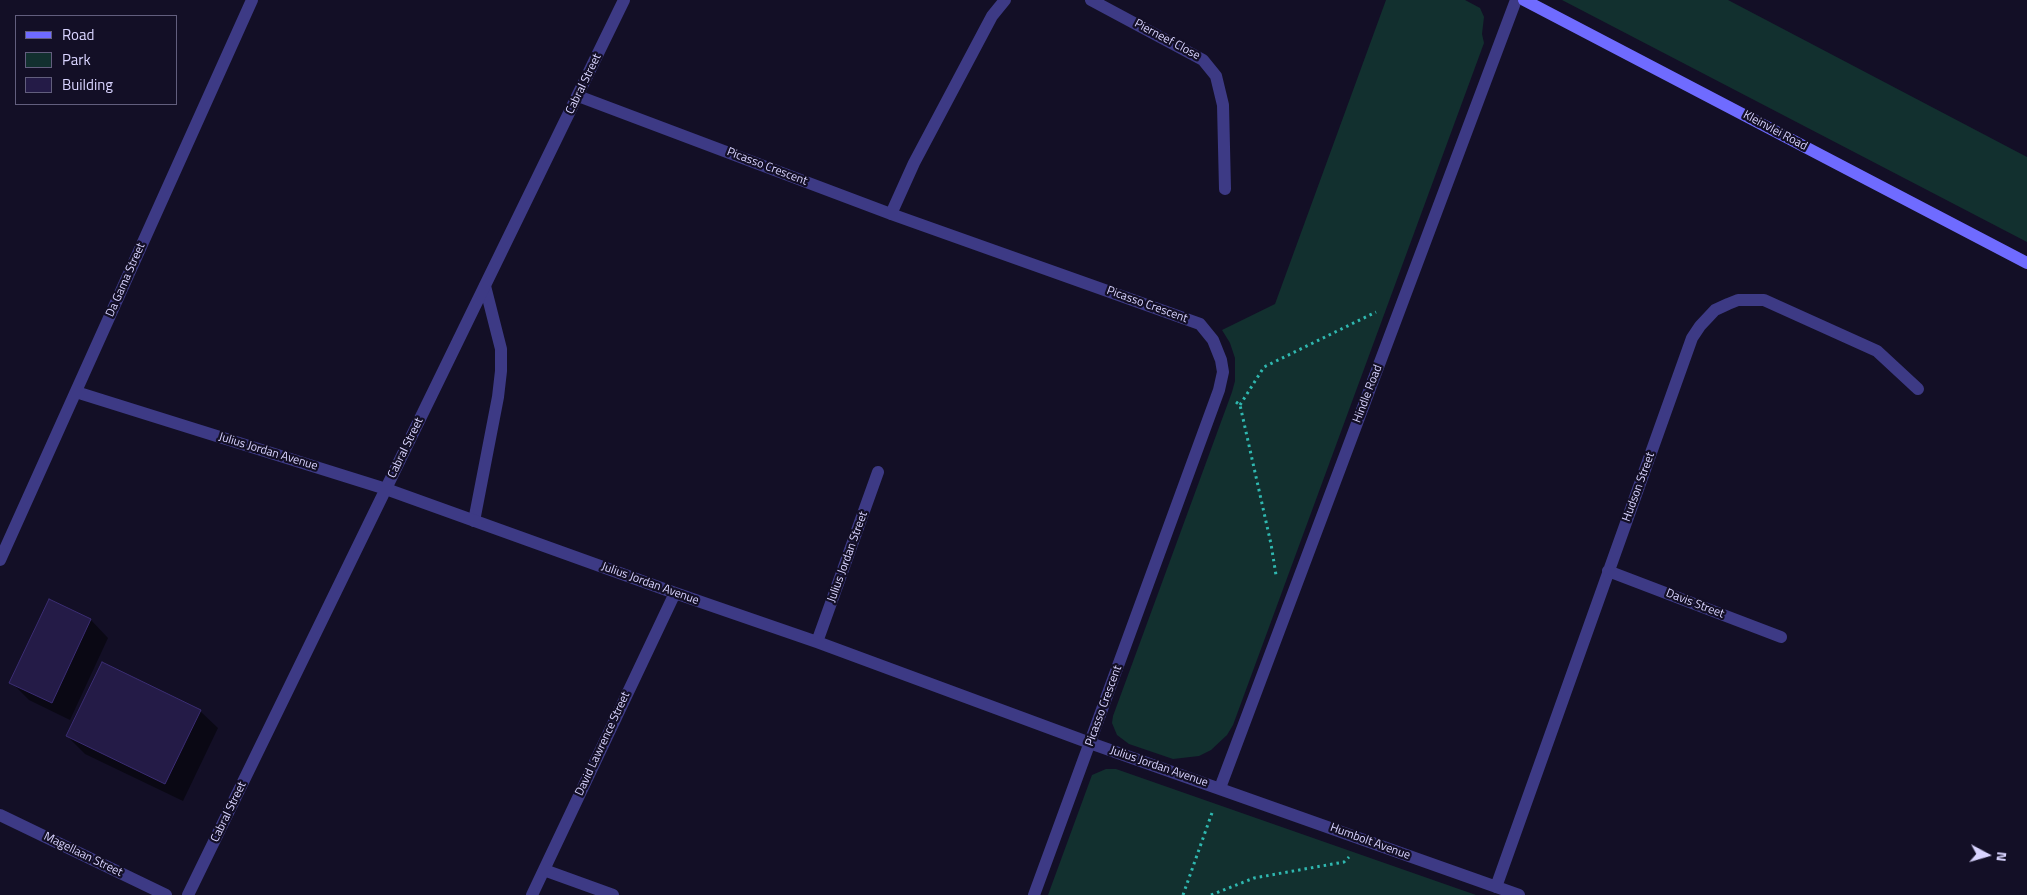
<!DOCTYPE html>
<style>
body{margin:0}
#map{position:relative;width:2027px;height:895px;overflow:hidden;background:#130f26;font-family:"Titillium Web",sans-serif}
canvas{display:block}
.legend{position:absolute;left:15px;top:15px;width:162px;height:90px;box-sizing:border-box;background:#130f26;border:1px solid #625e7d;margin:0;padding:6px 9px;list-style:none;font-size:15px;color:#d9d4ff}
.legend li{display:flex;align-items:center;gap:10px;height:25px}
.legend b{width:25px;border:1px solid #625e7d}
.north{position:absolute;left:1962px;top:830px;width:50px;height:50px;-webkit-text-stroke:4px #130f26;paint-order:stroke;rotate:96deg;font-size:14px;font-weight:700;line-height:20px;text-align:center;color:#d9d4ff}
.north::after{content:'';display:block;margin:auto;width:18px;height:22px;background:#d9d4ff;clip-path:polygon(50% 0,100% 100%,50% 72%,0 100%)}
</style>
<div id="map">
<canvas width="2027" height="895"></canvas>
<ul class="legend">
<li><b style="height:6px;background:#6f6bff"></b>Road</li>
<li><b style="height:14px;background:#12302f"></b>Park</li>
<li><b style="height:14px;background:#241b47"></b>Building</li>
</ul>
<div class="north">N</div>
</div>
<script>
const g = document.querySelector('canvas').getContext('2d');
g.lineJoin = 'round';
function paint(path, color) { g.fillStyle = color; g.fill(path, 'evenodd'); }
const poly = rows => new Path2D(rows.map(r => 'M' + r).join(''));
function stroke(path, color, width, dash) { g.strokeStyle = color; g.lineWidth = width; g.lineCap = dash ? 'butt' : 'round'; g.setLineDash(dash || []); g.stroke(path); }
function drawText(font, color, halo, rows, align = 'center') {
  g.font = font + ' "Titillium Web",sans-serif'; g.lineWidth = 4.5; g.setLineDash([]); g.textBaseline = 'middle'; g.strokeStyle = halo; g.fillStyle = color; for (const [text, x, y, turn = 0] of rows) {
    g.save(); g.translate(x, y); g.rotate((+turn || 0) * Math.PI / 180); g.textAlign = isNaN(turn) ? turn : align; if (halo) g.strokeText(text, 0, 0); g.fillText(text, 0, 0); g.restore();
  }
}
const green = poly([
 [1386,0,1465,0,1480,8,1484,17,1482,34,1484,43,1233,725,1227,735,1211,750,1199,756,1173,759,1129,744,1117,735,1112,723,1113,716,1232,392,1235,381,1235,358,1230,343,1222,330,1275,304],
 [1562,0,1728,0,2027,157,2027,242],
 [1106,769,1116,769,1476,895,1048,895,1092,775]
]);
const shadow = poly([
 [91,620,108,638,70,720,29,700,11,682],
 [200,711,218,728,183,801,85,754,67,736]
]);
const building = poly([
 [49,599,91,619,52,703,9,683,49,599],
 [102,662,201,710,165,784,66,736,102,662]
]);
const path = poly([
 [1236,402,1240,405,1271,544,1276,575],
 [1240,405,1264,367,1376,312],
 [1183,895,1213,810],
 [1211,895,1254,878,1344,862,1349,857]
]);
const lane = poly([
 [474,521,498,397,501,371,501,349,485,286]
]);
const street = poly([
 [1091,0,1203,60,1216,76,1223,105,1225,189],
 [578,96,891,214,1200,324,1213,340,1221,360,1223,372,1219,390,1034,895],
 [891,214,914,163,992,16,1005,0],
 [76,392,386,489,675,593,817,642,1090,743,1519,895],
 [0,560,252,0],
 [1608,571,1781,637],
 [817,642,878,472],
 [1220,788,1516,0],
 [0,815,166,895],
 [544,870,613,895],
 [1496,887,1692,338,1700,326,1715,310,1728,304,1738,300,1764,300,1877,351,1918,389],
 [188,895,624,0],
 [532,895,675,593]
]);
const secondary = poly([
 [1524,0,2027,263]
]);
const streetNames = [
 ["Pierneef Close",1167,40,28],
 ["Cabral Street",584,84,-64],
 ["Kleinvlei Road",1775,131,28],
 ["Picasso Crescent",767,167,21],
 ["Da Gama Street",126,280,-66],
 ["Picasso Crescent",1147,305,20],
 ["Hindle Road",1368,394,-69],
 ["Cabral Street",406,448,-64],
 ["Julius Jordan Avenue",268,452,17],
 ["Hudson Street",1639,487,-70],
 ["Julius Jordan Street",848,557,-70],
 ["Julius Jordan Avenue",650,584,20],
 ["Davis Street",1695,604,21],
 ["Picasso Crescent",1104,706,-70],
 ["David Lawrence Street",603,744,-65],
 ["Julius Jordan Avenue",1159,767,19],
 ["Cabral Street",229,812,-64],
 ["Humbolt Avenue",1370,842,20],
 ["Magellaan Street",83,855,26]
];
paint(green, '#12302f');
paint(shadow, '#0007');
paint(building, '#241b47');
stroke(building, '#3b2d73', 1);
stroke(path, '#2fb8b0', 3, [2.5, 4]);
stroke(lane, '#3d3a85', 12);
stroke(street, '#3d3a85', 12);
stroke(secondary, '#6f6bff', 12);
drawText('12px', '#d9d4ff', '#130f26', streetNames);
</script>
